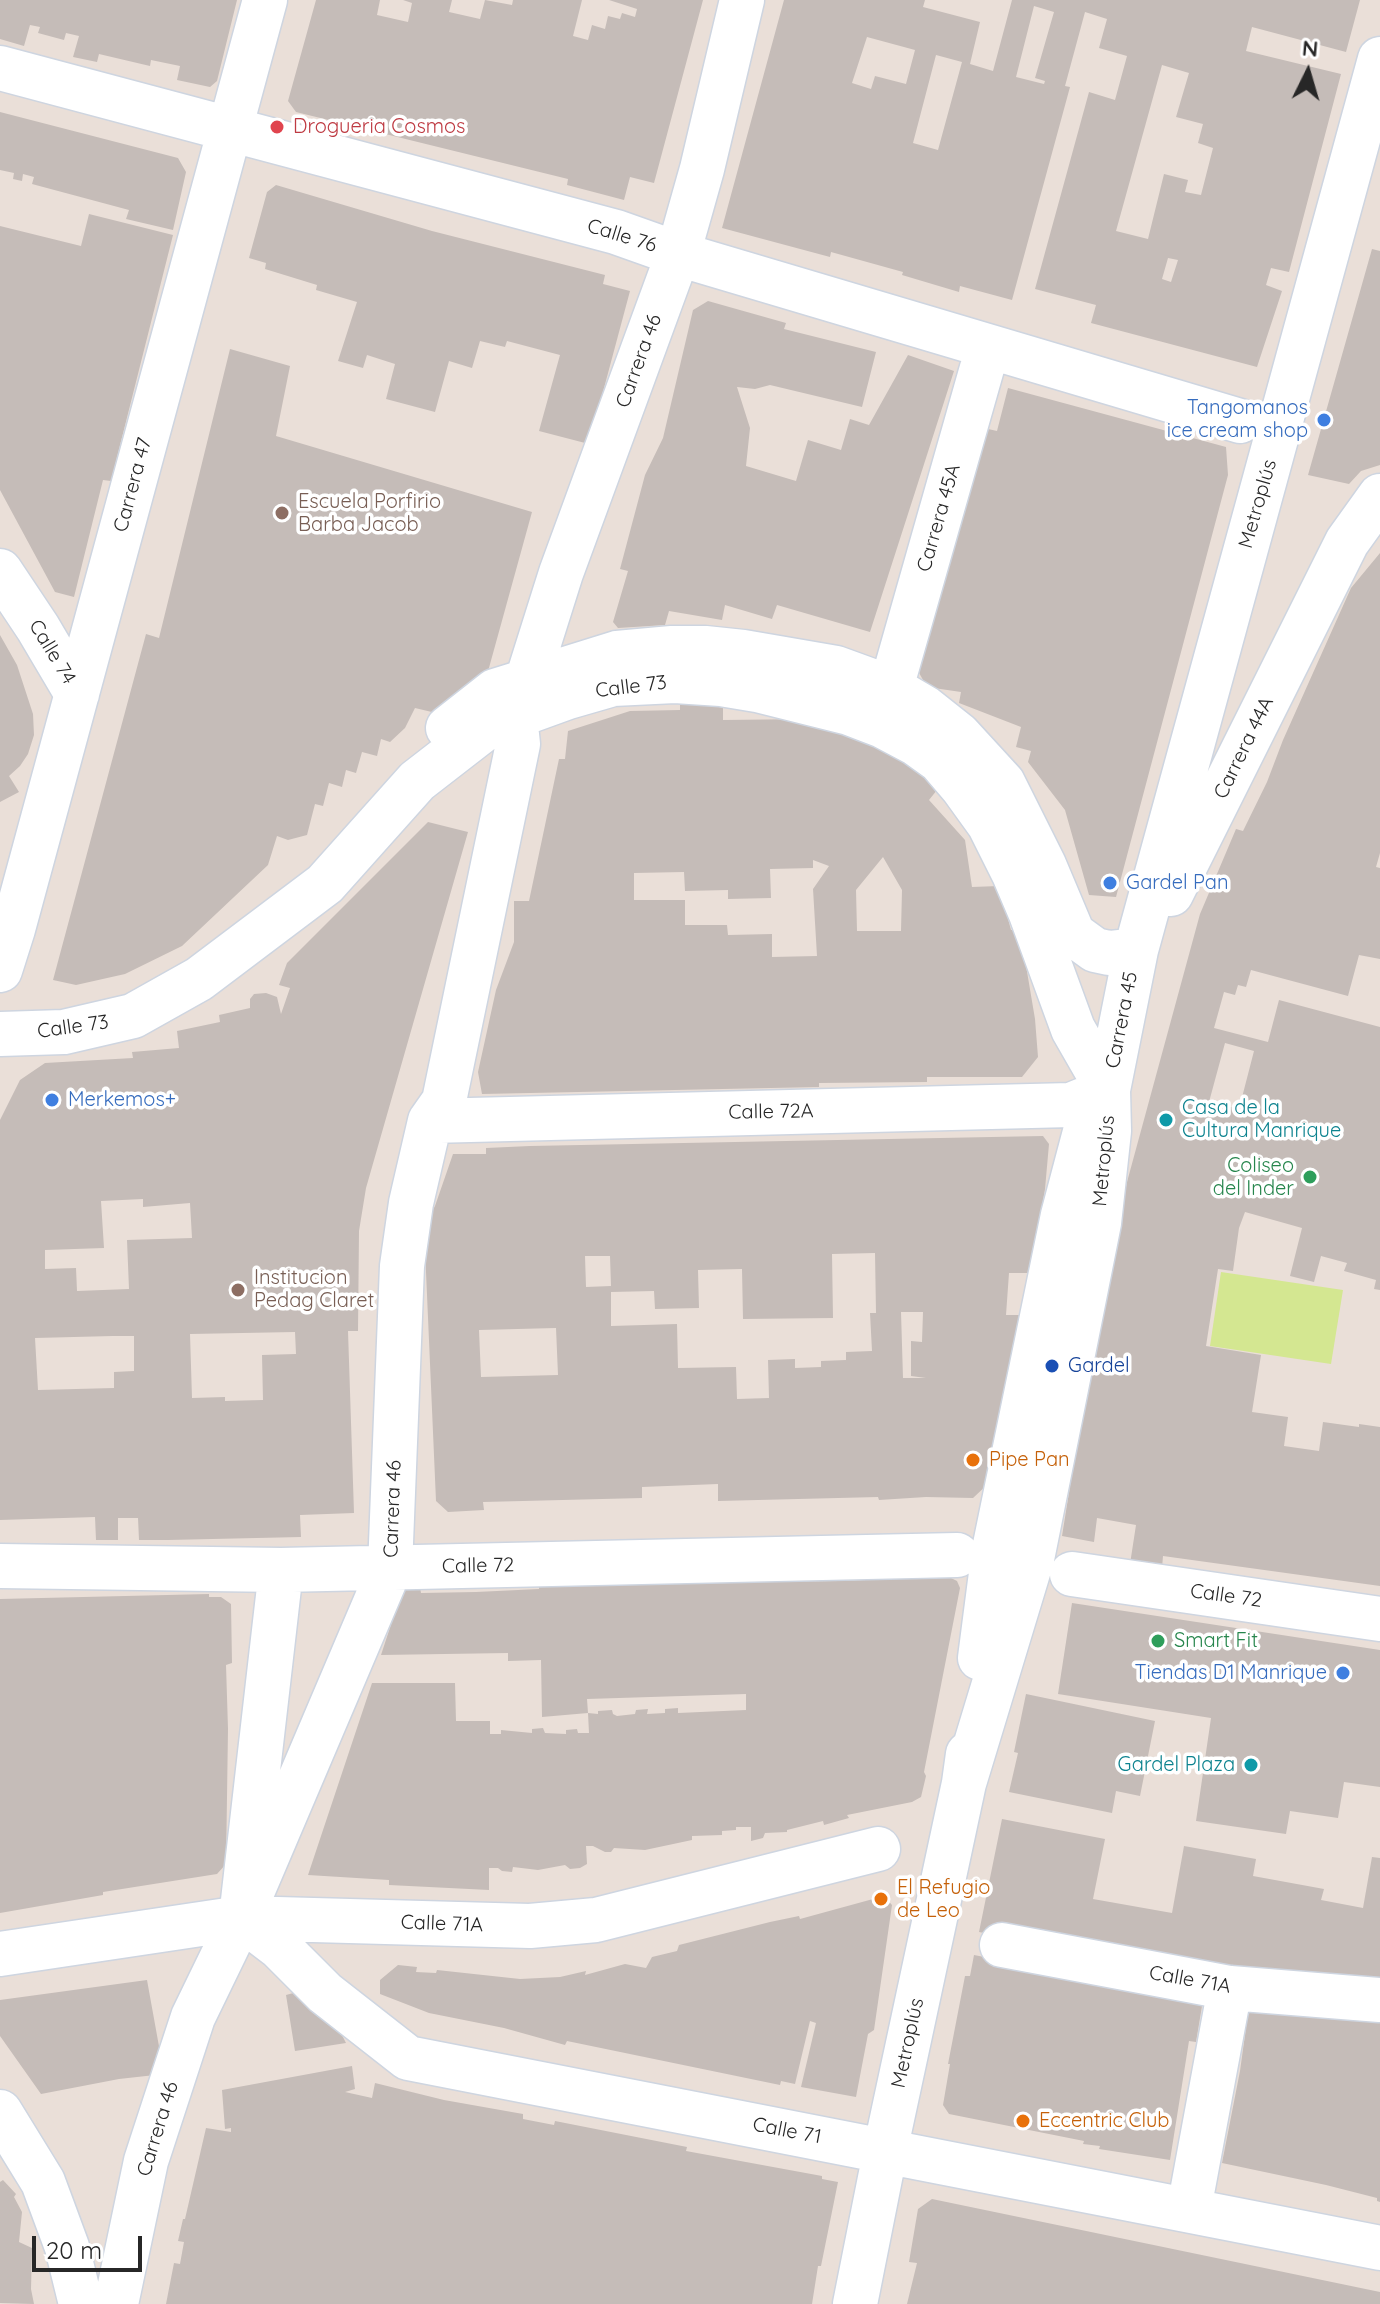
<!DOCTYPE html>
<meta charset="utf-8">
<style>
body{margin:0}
#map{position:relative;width:1380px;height:2304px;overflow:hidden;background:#eadfd8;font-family:Quicksand,sans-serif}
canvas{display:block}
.north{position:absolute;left:1268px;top:32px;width:80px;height:80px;-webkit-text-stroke:6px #fff;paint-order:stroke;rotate:5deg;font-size:22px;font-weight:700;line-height:32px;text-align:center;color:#272727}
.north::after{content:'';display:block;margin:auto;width:28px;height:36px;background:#272727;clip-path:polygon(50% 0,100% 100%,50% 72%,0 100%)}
.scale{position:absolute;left:32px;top:2236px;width:110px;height:36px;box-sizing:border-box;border:4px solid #272727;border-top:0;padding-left:10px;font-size:24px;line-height:28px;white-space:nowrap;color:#272727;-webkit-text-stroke:6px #fff;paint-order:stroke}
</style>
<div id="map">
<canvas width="1380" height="2304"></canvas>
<div class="north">N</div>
<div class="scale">20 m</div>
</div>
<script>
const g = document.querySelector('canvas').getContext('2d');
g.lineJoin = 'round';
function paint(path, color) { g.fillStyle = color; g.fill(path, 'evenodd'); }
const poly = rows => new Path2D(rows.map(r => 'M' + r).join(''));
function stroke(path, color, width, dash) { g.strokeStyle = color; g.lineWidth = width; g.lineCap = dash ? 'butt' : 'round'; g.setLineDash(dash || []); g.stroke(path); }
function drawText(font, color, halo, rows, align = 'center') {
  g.font = font + ' Quicksand,sans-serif'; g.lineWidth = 7; g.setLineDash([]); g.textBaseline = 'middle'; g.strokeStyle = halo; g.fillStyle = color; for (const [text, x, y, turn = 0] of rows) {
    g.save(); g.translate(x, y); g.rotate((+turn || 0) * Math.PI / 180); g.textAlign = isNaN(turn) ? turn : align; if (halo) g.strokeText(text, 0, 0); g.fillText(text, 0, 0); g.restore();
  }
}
const pitch = poly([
 [1221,1272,1343,1290,1331,1364,1210,1346]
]);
const building = poly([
 [0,0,237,0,217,81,210,87,177,80,180,66,151,60,150,66,99,54,97,62,73,57,79,36,66,33,64,40,38,33,40,27,30,25,24,46,0,39],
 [316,0,380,0,377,15,408,22,412,3,403,0,452,0,449,12,480,19,485,0,512,5,513,0,582,0,573,36,588,40,592,25,605,29,608,16,620,19,622,13,635,17,637,9,609,0,703,0,654,183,630,177,624,200,567,185,568,179,296,112,288,101],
 [784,0,925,0,923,7,980,22,970,64,993,71,1012,0,1360,0,1346,52,1252,27,1246,51,1341,74,1289,272,1271,268,1266,285,1282,291,1257,367,1091,323,1096,305,1035,289,1089,92,1115,100,1127,56,1099,48,1107,19,1085,12,1065,86,1070,87,1012,300,960,286,959,292,902,275,903,272,831,252,830,257,722,228],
 [1034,6,1054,12,1035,78,1045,81,1044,84,1016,77],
 [867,37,915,50,906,84,875,76,871,89,852,83],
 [936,55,962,62,938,150,913,143],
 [1162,65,1189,73,1176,117,1203,124,1198,143,1213,148,1201,195,1185,192,1188,180,1164,174,1148,239,1116,231],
 [1168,258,1178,260,1171,282,1162,279],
 [0,112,178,158,186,172,173,230,126,219,129,210,32,184,34,177,23,174,22,181,13,179,14,173,0,170],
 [276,185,432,231,605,275,603,284,630,291,589,444,539,431,560,355,507,341,505,347,480,341,472,368,449,361,435,412,386,399,395,364,367,355,363,368,338,361,357,302,316,290,317,285,265,269,266,263,249,258,267,192],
 [89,214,173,235,111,481,103,480,74,597,55,592,0,490,0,226,81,246],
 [1372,249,1380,251,1380,465,1361,471,1349,484,1308,475],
 [708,301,786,323,784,329,876,352,862,407,770,385,755,389,737,387,750,428,746,466,796,481,808,440,841,450,850,419,869,425,908,355,954,371,870,632,777,605,772,619,725,605,722,620,669,611,665,625,618,628,613,622,628,571,620,569,645,475,663,438,693,310],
 [230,349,290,366,276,436,532,512,487,675,436,713,415,708,405,728,390,742,381,739,377,756,362,752,356,773,346,770,342,787,329,783,323,806,315,804,307,835,288,840,277,836,268,865,182,946,125,974,76,985,53,980,146,634,159,638],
 [1008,388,1226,447,1228,475,1116,897,1089,895,1065,810,1028,762,1031,751,1016,747,1021,727,959,703,961,692,927,687,918,671,988,429,997,431],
 [1380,553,1380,853,1376,867,1380,868,1380,959,1359,955,1348,996,1251,970,1246,987,1238,985,1235,995,1224,992,1214,1028,1268,1042,1279,1000,1380,1027,1380,1290,1374,1289,1376,1280,1344,1271,1347,1263,1321,1256,1314,1282,1290,1276,1302,1228,1245,1212,1239,1228,1233,1271,1218,1269,1206,1346,1261,1355,1252,1412,1288,1417,1284,1446,1319,1451,1323,1422,1359,1427,1359,1424,1380,1427,1380,1586,1163,1556,1162,1568,1130,1564,1136,1525,1097,1518,1094,1542,1062,1536,1090,1362,1095,1362,1105,1292,1127,1182,1200,914,1236,829,1243,831,1267,782,1283,740,1351,588],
 [1225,1043,1254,1051,1239,1109,1209,1102],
 [0,635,17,665,33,714,34,735,28,754,20,766,9,776,19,792,0,802],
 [723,702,723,720,811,719,864,730,941,785,929,800,965,840,972,887,999,886,1011,930,1020,930,1035,1019,1038,1057,1022,1077,927,1077,927,1082,819,1083,819,1087,482,1094,478,1072,496,990,514,942,514,901,529,901,559,759,565,759,568,731,630,711,680,710,680,703],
 [883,857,902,890,901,931,857,931,856,890],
 [813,860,829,866,813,889,817,956,772,957,772,934,728,935,727,925,685,925,685,900,634,900,634,873,684,872,685,891,728,890,728,899,771,898,770,869,813,868],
 [428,822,468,832,366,1188,359,1231,358,1331,348,1331,354,1513,300,1515,301,1537,168,1540,139,1540,138,1518,118,1518,118,1540,96,1540,95,1517,0,1520,0,1120,20,1080,45,1063,133,1058,132,1052,179,1048,177,1031,220,1022,219,1015,250,1008,250,999,254,994,266,993,277,997,281,1014,290,988,279,985,287,963],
 [143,1199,143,1207,190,1203,192,1238,127,1240,129,1289,77,1291,76,1268,45,1269,45,1250,104,1248,101,1201],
 [295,1332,296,1354,262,1355,263,1400,225,1401,225,1397,192,1398,190,1334],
 [113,1336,134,1336,134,1371,114,1372,114,1388,38,1390,35,1338],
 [1043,1136,1049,1144,1045,1189,1031,1273,1009,1273,1006,1315,1020,1315,1018,1344,1013,1344,989,1483,973,1498,926,1497,879,1500,878,1497,718,1501,718,1484,642,1487,642,1498,483,1502,484,1510,448,1512,436,1501,424,1226,435,1206,453,1154,486,1154,486,1148,530,1146],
 [875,1253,876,1313,870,1313,872,1351,846,1352,846,1360,821,1361,821,1367,795,1368,795,1359,768,1360,769,1398,737,1399,736,1367,678,1368,677,1324,611,1326,611,1292,654,1291,655,1309,699,1308,698,1270,742,1269,743,1319,833,1318,832,1254],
 [585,1256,610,1256,611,1286,586,1287],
 [901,1312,923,1312,922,1342,911,1341,911,1376,926,1378,903,1378],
 [556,1328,558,1375,481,1377,479,1330],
 [949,1577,957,1581,960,1588,924,1772,926,1776,921,1797,912,1802,847,1815,849,1818,824,1825,823,1821,787,1830,787,1832,765,1833,763,1838,751,1841,751,1827,736,1827,736,1830,722,1831,722,1835,692,1836,692,1840,645,1850,614,1848,611,1852,605,1852,593,1846,586,1846,587,1864,580,1868,570,1869,565,1865,538,1870,513,1867,512,1872,502,1871,498,1868,489,1868,489,1890,389,1885,389,1880,308,1875,372,1683,455,1683,456,1721,490,1721,490,1734,501,1734,501,1730,532,1733,532,1729,543,1728,545,1733,566,1734,566,1730,577,1729,578,1733,589,1733,588,1713,598,1714,598,1711,612,1710,613,1714,617,1716,635,1714,636,1710,648,1709,647,1714,665,1713,665,1709,678,1708,678,1713,746,1710,746,1694,587,1699,588,1713,542,1717,541,1660,508,1661,508,1653,381,1655,402,1591,407,1589,420,1587,421,1593,476,1592,539,1589,539,1584,838,1581],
 [209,1594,209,1597,221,1597,231,1604,232,1663,226,1665,228,1729,226,1864,217,1874,103,1892,103,1895,0,1913,0,1599],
 [1072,1603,1380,1650,1380,1787,1344,1782,1338,1818,1290,1811,1286,1834,1196,1821,1211,1718,1058,1694],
 [1026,1694,1155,1721,1140,1796,1116,1791,1112,1813,1009,1792,1018,1753,1014,1752],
 [1002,1819,1105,1839,1093,1899,1172,1913,1184,1846,1256,1859,1253,1876,1324,1889,1321,1900,1363,1908,1372,1857,1380,1858,1380,1993,1090,1954,979,1932],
 [884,1896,892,1905,874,2030,868,2034,856,2097,801,2087,816,2023,810,2021,795,2084,781,2081,780,2085,567,2041,565,2045,504,2028,429,2013,380,1994,380,1980,398,1965,417,1967,416,1972,436,1973,437,1970,520,1979,560,1977,586,1971,585,1975,625,1964,646,1968,652,1957,677,1951,679,1945,770,1922,799,1916,800,1919],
 [974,1955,1203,2000,1196,2042,1189,2041,1170,2160,1099,2149,1100,2146,1083,2144,1084,2141,949,2114,943,2105,950,2064,948,2064,965,1976,970,1976],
 [147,1980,164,2074,119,2079,41,2094,0,2036,0,2000],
 [301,1991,341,2033,346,2043,295,2051,286,1995],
 [1256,2006,1308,2017,1380,2015,1380,2202,1377,2201,1377,2198,1326,2185,1222,2163,1240,2071,1248,2013,1250,2007],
 [352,2066,355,2089,345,2092,372,2098,375,2083,444,2100,523,2114,523,2119,554,2125,555,2121,687,2147,686,2151,822,2176,822,2179,838,2182,821,2266,818,2266,812,2304,166,2304,174,2263,180,2264,184,2242,178,2241,183,2219,185,2219,206,2128,231,2132,231,2128,225,2129,222,2090],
 [3,2180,16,2194,14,2197,22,2212,19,2242,32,2248,31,2289,34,2304,0,2303,0,2182],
 [932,2199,1380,2292,1380,2304,907,2304,917,2263,909,2262,918,2209]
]);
const minor = poly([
 [0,68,616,232,678,254,1240,421],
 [0,571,38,628,77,694],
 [891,688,988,347],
 [520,703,561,573,678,254,702,169,742,0],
 [448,728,495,691,617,653,672,648,705,648,743,652,836,668,891,688,925,708,959,735,1003,783,1044,865,1073,934,1095,950,1109,953,1136,950],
 [1171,894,1347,542,1380,496],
 [0,970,13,929,265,0],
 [0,1034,64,1032,133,1016,199,979,325,884,417,781,488,726,568,697,613,684,675,681,721,684,757,690,849,713,883,726,915,743,940,761,963,788,989,824,1014,874,1031,914,1073,1029,1108,1090],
 [430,1121,1071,1105,1108,1090],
 [0,1566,281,1570,957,1555],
 [281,1570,241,1918,279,1947,325,1993,408,2058,1380,2248],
 [1072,1574,1380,1619],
 [980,1658,994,1550,1063,1215,1086,1128,1091,1119],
 [964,1783,1032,1559,1099,1223,1109,1131,1108,1090,1136,950,1380,59],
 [1002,1945,1230,1988,1380,2000],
 [0,1954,241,1918,530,1926,596,1920,878,1849],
 [0,2112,43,2182,67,2247,81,2304],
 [1189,2209,1230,1988],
 [116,2304,146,2161,193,2017,241,1918,390,1568,402,1266,411,1203,430,1121,444,1101,518,744,515,716],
 [855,2304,890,2128,964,1783,968,1754]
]);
const markers = [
 [277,127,8,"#e0444e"],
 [1324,420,8,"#3f7fe0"],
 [282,513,8,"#8d6e63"],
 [1110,883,8,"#3f7fe0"],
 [52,1100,8,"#3f7fe0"],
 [1166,1120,8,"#0f9aa8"],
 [1310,1177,8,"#2e9e5b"],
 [238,1290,8,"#8d6e63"],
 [1052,1366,8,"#1a4fb4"],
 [973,1460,8,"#e8710a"],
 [1158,1641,8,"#2e9e5b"],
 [1343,1673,8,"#3f7fe0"],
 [1251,1765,8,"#0f9aa8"],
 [881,1899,8,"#e8710a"],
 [1023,2121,8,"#e8710a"]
];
const healthNames = [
 ["Drogueria Cosmos",293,127]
];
const streetNames = [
 ["Calle 76",622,236,17],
 ["Carrera 46",639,361,-70],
 ["Carrera 47",133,485,-75],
 ["Metroplús",1258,504,-74],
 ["Carrera 45A",939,518,-74],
 ["Calle 74",52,652,59],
 ["Calle 73",631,687,-7],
 ["Carrera 44A",1244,748,-64],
 ["Carrera 45",1122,1020,-79],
 ["Calle 73",73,1027,-8],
 ["Calle 72A",771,1112,-1],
 ["Metroplús",1104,1161,-85],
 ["Carrera 46",393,1509,-88],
 ["Calle 72",478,1566,-1],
 ["Calle 72",1226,1596,8],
 ["Calle 71A",442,1924,2],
 ["Calle 71A",1190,1980,10],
 ["Metroplús",908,2043,-78],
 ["Carrera 46",158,2129,-73],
 ["Calle 71",787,2131,11]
];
const shopNames = [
 ["Tangomanos",1308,408],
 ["ice cream shop",1308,431],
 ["Gardel Pan",1126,883,"left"],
 ["Merkemos+",68,1100,"left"],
 ["Tiendas D1 Manrique",1327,1673]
];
const educationNames = [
 ["Escuela Porfirio",298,502],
 ["Barba Jacob",298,525],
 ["Institucion",254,1278],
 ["Pedag Claret",254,1301]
];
const cultureNames = [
 ["Casa de la",1182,1108],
 ["Cultura Manrique",1182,1131],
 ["Gardel Plaza",1235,1765,"right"]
];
const leisureNames = [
 ["Coliseo",1294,1166],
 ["del Inder",1294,1189],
 ["Smart Fit",1174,1641,"left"]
];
const transitNames = [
 ["Gardel",1068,1366]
];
const foodNames = [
 ["Pipe Pan",989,1460],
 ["El Refugio",897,1888],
 ["de Leo",897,1911],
 ["Eccentric Club",1039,2121]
];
paint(pitch, '#d4e791');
paint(building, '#c5bcb8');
stroke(minor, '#ced5e0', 47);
stroke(minor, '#fff', 44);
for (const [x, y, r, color] of markers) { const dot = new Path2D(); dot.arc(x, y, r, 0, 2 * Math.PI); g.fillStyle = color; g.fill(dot); stroke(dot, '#fff', 3); }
drawText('20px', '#be3a42', '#fff', healthNames, 'left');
drawText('20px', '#272727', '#fff', streetNames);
drawText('20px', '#366cbe', '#fff', shopNames, 'right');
drawText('20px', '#785e54', '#fff', educationNames, 'left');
drawText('20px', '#0d838f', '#fff', cultureNames, 'left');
drawText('20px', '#27864d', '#fff', leisureNames, 'right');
drawText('20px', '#164399', '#fff', transitNames, 'left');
drawText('20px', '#c56008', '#fff', foodNames, 'left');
</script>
